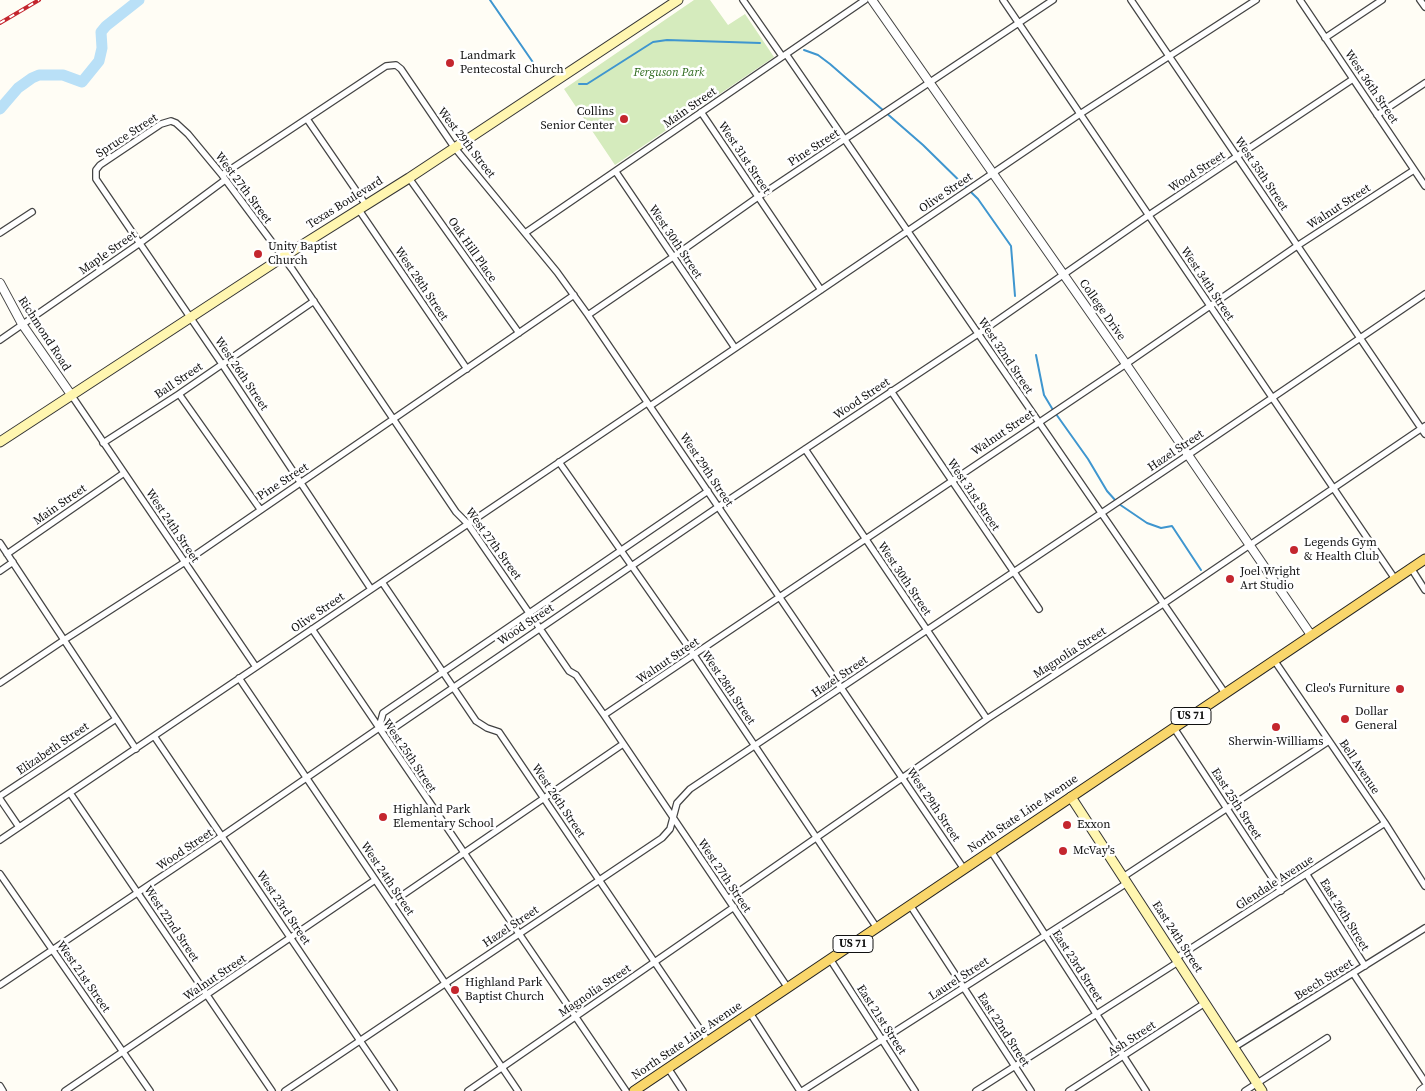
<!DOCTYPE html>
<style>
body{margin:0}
canvas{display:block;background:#fffdf5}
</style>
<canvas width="1425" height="1091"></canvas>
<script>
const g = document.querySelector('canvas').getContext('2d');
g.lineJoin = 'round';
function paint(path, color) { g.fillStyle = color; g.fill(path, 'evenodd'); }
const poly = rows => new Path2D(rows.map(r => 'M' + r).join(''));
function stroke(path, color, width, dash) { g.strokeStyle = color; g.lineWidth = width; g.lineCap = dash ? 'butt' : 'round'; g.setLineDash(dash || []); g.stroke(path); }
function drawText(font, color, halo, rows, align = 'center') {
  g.font = font + ' "Source Serif 4",serif'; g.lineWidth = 5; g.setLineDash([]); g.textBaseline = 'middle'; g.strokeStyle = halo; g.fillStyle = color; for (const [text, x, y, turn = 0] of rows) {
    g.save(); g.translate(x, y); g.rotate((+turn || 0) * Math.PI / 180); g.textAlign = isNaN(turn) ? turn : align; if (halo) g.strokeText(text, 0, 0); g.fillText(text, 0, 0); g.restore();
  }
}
const green = poly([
 [694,0,710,0,728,25,745,14,774,57,615,165,564,89]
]);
const stream = poly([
 [490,0,541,74],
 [804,50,818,55,830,64,923,145,978,199,1011,246,1015,296],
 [579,84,587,84,653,42,667,40,760,43],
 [1036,355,1044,395,1053,410],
 [1056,414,1088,459,1107,491,1116,501],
 [1119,504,1147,523,1161,528,1172,526,1201,570]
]);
const river = poly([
 [0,109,18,88,32,78,39,75,63,75,82,82,99,61,102,48,101,32,106,26,139,0]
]);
const minor = poly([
 [743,0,782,56],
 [1003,0,1395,579],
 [1131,0,1425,434],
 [1300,0,1425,186],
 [1420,0,1425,7],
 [1325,38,1382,0],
 [786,54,1225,693],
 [701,112,821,290],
 [1377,115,1425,83],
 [307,119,366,205],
 [616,172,735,348],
 [222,175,386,66,396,65,401,69,454,147,557,272,588,315,964,869],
 [409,178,519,333],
 [359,210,467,369],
 [0,233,32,212],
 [525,233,865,0],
 [588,315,673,257,758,197,1053,0],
 [0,340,140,243,225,180],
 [891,391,1039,609],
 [179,394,260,509],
 [72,396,256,667],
 [650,406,1080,114,1256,0],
 [103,443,179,394,314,301],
 [805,449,987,719],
 [559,462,694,655,877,928],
 [0,543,136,749],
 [7,554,124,473],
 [1411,568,1425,590],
 [0,571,13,562],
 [382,582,476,721,487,728,499,732,708,1041],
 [371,589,222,364,96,179,96,170,100,165,161,124,171,121,176,123,188,134,222,175,292,269,456,512,468,524,569,671,576,675,604,715,788,988],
 [312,629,626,1091],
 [1274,660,1385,823,1425,886],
 [239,678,518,1091],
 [0,683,64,640,185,562,574,295],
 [604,715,1126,364,1297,246,1414,170],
 [379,728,383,713,708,491],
 [1174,728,1281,891],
 [154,736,394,1091],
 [70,793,272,1091],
 [0,796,116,719],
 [0,799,19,827],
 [0,840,647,403],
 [991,851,1146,1091],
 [0,874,150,1091],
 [1307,875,1365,966],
 [1123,877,1329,741],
 [728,899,987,719,1163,604,1425,426],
 [391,903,623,744],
 [910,905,1031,1091],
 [1176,958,1385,823],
 [830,959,915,1091],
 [1353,973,1425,1082],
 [0,985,222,836,379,728,394,728,718,507,978,334,1149,215,1353,79],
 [750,1013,800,1091],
 [1233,1048,1425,928],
 [668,1068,683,1091],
 [0,1086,3,1091],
 [65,1091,375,880],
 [285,1091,662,838,670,829,677,803,690,789,1188,455,1425,294],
 [468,1091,734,907],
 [802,1091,1127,883],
 [976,1091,1178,962],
 [1069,1091,1205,1003],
 [1245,1091,1327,1038]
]);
const tertiary = poly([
 [872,0,1126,364,1311,635],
 [0,283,22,324,72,396],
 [1421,1091,1425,1088]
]);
const secondary = poly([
 [0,442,283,257,409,178,678,0],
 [1071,797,1262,1091]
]);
const primary = poly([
 [634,1091,1425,559]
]);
const rail = poly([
 [0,23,39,0]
]);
const markers = [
 [450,63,5,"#c4262e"],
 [624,119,5,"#c4262e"],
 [258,254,5,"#c4262e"],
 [1294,550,5,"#c4262e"],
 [1230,579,5,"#c4262e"],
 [1400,689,5,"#c4262e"],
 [1345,719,5,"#c4262e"],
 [1276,727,5,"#c4262e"],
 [383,817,5,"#c4262e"],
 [1067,825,5,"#c4262e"],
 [1063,851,5,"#c4262e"],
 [455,990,5,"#c4262e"]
];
const shields = [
 [1191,716,40],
 [853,944,40]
];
const shieldNames = [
 ["US 71",1191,716],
 ["US 71",853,944]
];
const poiNames = [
 ["Landmark",460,56],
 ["Pentecostal Church",460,70],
 ["Collins",614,112,"right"],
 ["Senior Center",614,126,"right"],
 ["Unity Baptist",268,247],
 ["Church",268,261],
 ["Legends Gym",1304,543],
 ["& Health Club",1304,557],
 ["Joel Wright",1240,572],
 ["Art Studio",1240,586],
 ["Cleo's Furniture",1390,689,"right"],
 ["Dollar",1355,712],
 ["General",1355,726],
 ["Sherwin-Williams",1276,742,"center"],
 ["Highland Park",393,810],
 ["Elementary School",393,824],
 ["Exxon",1077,825],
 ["McVay's",1073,851],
 ["Highland Park",465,983],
 ["Baptist Church",465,997]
];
const parkNames = [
 ["Ferguson Park",669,73]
];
const streetNames = [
 ["West 36th Street",1371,87,56],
 ["Main Street",690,108,-35],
 ["Spruce Street",127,136,-33],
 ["West 29th Street",466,143,52],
 ["Pine Street",814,148,-33],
 ["West 31st Street",744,158,56],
 ["Wood Street",1197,172,-33],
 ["West 35th Street",1261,174,56],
 ["West 27th Street",243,188,53],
 ["Olive Street",946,193,-34],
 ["Texas Boulevard",345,203,-32],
 ["Walnut Street",1339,207,-33],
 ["West 30th Street",675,242,56],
 ["Oak Hill Place",472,250,55],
 ["Maple Street",108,253,-35],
 ["West 28th Street",421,284,56],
 ["West 34th Street",1207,284,56],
 ["College Drive",1102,310,55],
 ["Richmond Road",44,334,57],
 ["West 32nd Street",1005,356,56],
 ["West 26th Street",241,374,56],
 ["Ball Street",179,381,-34],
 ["Wood Street",862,399,-34],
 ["Walnut Street",1003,433,-34],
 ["Hazel Street",1176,451,-34],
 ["West 29th Street",706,470,56],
 ["Pine Street",283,482,-33],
 ["West 31st Street",973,495,56],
 ["Main Street",60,505,-35],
 ["West 24th Street",172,526,56],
 ["West 27th Street",493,544,54],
 ["West 30th Street",904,579,56],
 ["Olive Street",318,613,-34],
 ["Wood Street",526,625,-34],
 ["Magnolia Street",1070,653,-33],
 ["Walnut Street",668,661,-34],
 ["Hazel Street",840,677,-34],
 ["West 28th Street",728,688,56],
 ["Elizabeth Street",53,749,-34],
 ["West 25th Street",409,756,56],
 ["Bell Avenue",1359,767,56],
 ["West 26th Street",558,801,56],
 ["East 25th Street",1236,804,57],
 ["West 29th Street",933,805,56],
 ["North State Line Avenue",1023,814,-34],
 ["Wood Street",185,850,-34],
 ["West 27th Street",724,876,56],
 ["West 24th Street",387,879,56],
 ["Glendale Avenue",1275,883,-33],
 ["West 23rd Street",283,908,56],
 ["East 26th Street",1344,915,58],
 ["West 22nd Street",171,924,56],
 ["Hazel Street",511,927,-34],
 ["East 24th Street",1177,937,57],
 ["East 23rd Street",1077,966,57],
 ["West 21st Street",83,977,55],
 ["Walnut Street",215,978,-34],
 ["Laurel Street",959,979,-33],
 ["Beech Street",1324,980,-32],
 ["Magnolia Street",595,991,-34],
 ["East 21st Street",881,1020,57],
 ["East 22nd Street",1003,1030,57],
 ["Ash Street",1132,1039,-33],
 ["North State Line Avenue",687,1041,-34]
];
paint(green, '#d5ebbd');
stroke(stream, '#3f96cf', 2);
stroke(river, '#b9e0f7', 11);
stroke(minor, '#444', 8);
stroke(tertiary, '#444', 10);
stroke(secondary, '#333', 11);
stroke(primary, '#222', 11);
stroke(minor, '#fff', 5.5);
stroke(tertiary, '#fff', 8);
stroke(secondary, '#fff6b0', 9);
stroke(primary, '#f9d66b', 9);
stroke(rail, '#c4262e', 4);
stroke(rail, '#fff', 2, [5.5]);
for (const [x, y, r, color] of markers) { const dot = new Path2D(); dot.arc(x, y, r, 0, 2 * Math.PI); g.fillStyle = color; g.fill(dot); stroke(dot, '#fff', 2); }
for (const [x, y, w] of shields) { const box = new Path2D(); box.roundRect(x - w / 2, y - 8.5, w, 17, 4); g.fillStyle = '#fff'; g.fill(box); stroke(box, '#111', 1); }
drawText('bold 11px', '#111', null, shieldNames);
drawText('12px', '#111', '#fff', poiNames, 'left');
drawText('italic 12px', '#2f6b1f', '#fff', parkNames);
drawText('12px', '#111', '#fff', streetNames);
</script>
